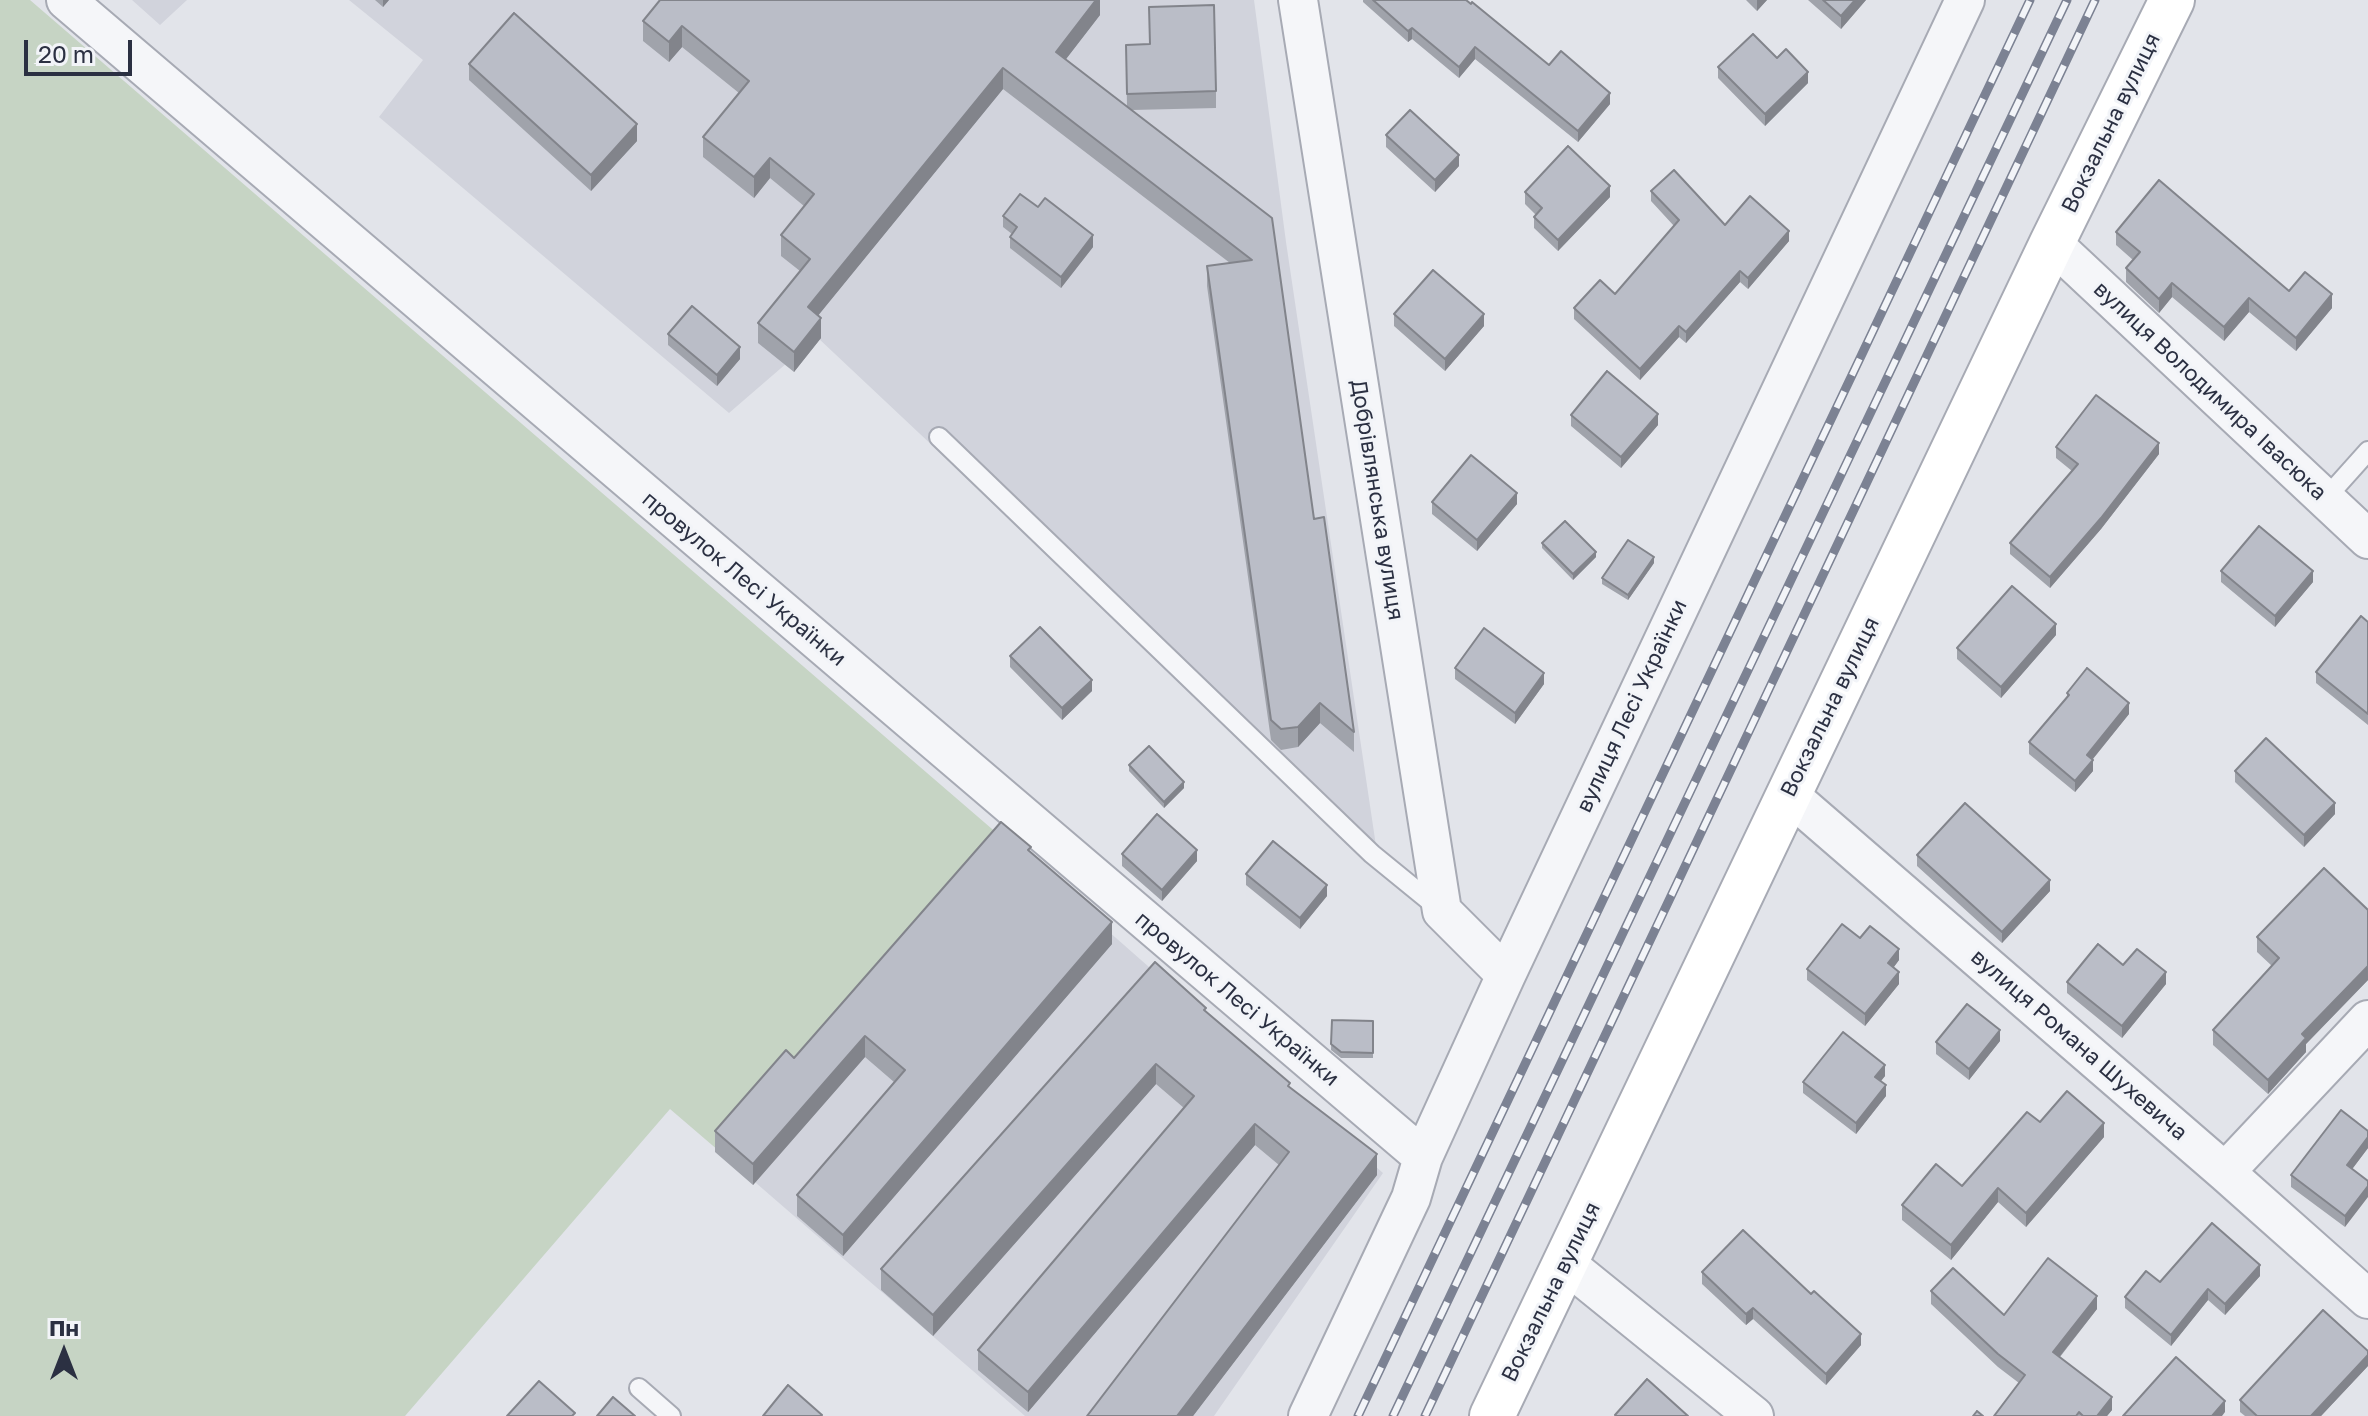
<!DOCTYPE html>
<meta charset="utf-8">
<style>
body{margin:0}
#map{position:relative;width:2368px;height:1416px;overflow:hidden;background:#e2e4ea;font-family:"Golos Text",sans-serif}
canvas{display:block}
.north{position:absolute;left:24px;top:1312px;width:80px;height:80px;-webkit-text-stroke:6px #f2f4f8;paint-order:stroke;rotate:0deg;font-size:22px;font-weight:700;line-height:32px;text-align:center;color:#2b3042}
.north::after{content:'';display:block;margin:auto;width:28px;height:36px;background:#2b3042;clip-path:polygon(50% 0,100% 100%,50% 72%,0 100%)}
.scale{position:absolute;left:24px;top:40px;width:108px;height:36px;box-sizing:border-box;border:4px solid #2b3042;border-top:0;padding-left:10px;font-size:24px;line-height:28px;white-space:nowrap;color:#2b3042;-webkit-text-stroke:6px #f2f4f8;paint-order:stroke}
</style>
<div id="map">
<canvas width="2368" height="1416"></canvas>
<div class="north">Пн</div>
<div class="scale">20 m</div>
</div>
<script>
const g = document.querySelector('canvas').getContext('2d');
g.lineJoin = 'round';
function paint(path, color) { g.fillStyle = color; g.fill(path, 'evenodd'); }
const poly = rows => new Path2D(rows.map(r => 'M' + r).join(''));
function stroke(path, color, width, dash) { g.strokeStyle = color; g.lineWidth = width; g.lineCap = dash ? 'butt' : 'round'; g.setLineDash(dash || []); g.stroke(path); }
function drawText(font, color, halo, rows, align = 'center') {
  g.font = font + ' "Golos Text",sans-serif'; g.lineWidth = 6; g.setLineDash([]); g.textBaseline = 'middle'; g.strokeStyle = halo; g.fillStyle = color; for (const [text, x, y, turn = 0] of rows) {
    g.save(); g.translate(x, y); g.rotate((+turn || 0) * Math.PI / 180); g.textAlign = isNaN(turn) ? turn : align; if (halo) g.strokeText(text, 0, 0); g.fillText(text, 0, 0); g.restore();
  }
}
const built = poly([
 [132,0,187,0,160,25],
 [349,0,1254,0,1286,242,1379,866,817,337,729,413,379,117,423,60],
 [999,835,1383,1173,1214,1416,1025,1416,726,1157]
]);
const green = poly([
 [0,0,30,0,999,835,726,1157,670,1109,405,1416,0,1416]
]);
const lane = poly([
 [939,437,1372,854,1437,907],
 [2325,499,2368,451],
 [639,1388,671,1416]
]);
const street = poly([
 [66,0,1423,1157],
 [1298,0,1442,911,1506,975],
 [2052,243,2368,539],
 [1788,794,2225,1172,2368,1299],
 [2225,1172,2368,1020],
 [1565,1263,1754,1416],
 [1308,1416,1411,1198,1423,1157,1506,975,1965,0]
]);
const secondary = poly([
 [1492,1416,2052,243,2172,0]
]);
const rail = poly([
 [1358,1416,2030,0],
 [1393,1416,2067,0],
 [1425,1416,2095,0]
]);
const wall = poly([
 [375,0,389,0,383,7],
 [1100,0,1100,15,1066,59,1127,107,1126,45,1216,91,1216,108,1132,110,1272,218,1314,519,1354,732,1354,752,1320,723,1298,747,1281,750,1271,740,1207,286,1207,266,1230,263,1003,89,818,315,821,338,794,372,758,343,758,323,800,271,781,256,781,235,804,206,770,178,754,198,703,157,703,137,739,93,682,47,669,62,643,41,643,21],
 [1363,0,1466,0,1549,65,1610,104,1578,142,1475,59,1459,78,1412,39,1408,42,1363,2],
 [1746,0,1767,0,1757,11],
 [1808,0,1866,0,1841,29],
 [1777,58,1808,83,1765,126,1718,78,1718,67],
 [469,64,637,141,591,191,469,80],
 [1386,135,1459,166,1435,192,1386,147],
 [1651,191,1725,225,1789,241,1748,289,1740,282,1686,343,1679,337,1640,380,1574,319,1574,308,1615,294,1674,226,1651,201],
 [1525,192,1610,197,1558,251,1534,228,1534,217,1536,215,1525,204],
 [1038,207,1093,247,1061,288,1010,248,1010,237,1012,234,1003,227,1003,216],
 [2116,232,2289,291,2332,308,2296,351,2249,312,2224,341,2172,297,2159,313,2126,282,2126,268,2133,260,2116,245],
 [1394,314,1484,326,1445,371,1394,326],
 [668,334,740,359,717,386,668,345],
 [1571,415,1658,425,1621,468,1571,426],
 [2056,447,2159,454,2101,529,2050,588,2010,554,2010,543,2072,471,2056,458],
 [1432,502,1517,504,1477,551,1432,514],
 [1542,543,1596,557,1573,580,1542,548],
 [1654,563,1628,600,1602,584,1602,578],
 [2221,571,2313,582,2275,627,2221,582],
 [2368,622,2368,725,2316,683,2316,672],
 [2056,635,2001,698,1957,659,1957,648],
 [1010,656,1092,691,1062,720,1010,667],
 [1455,668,1544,684,1515,724,1455,679],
 [2067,693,2129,714,2093,759,2093,771,2075,792,2029,754,2029,742,2067,698],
 [1129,765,1184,788,1164,808,1129,771],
 [2235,771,2335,814,2304,847,2235,782],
 [1031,852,1112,944,843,1256,797,1216,797,1195,894,1082,865,1057,753,1185,715,1152,715,1131,794,1058],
 [1122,854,1197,861,1162,901,1122,866],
 [1917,855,2050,891,2002,943,1917,866],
 [1246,874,1327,896,1300,929,1246,885],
 [2368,910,2368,980,2306,1044,2306,1052,2268,1094,2213,1045,2213,1030,2272,966,2257,952,2257,937],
 [1860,938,1899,960,1893,968,1899,984,1865,1026,1807,980,1807,969],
 [2067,982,2166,984,2122,1038,2067,993],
 [1206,1012,1290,1087,1377,1175,1193,1416,1087,1416,1279,1165,1255,1145,1028,1412,978,1370,978,1350,1184,1108,1156,1084,933,1336,881,1290,881,1269],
 [1332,1020,1373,1021,1373,1058,1341,1058,1331,1050],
 [2000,1041,1969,1080,1936,1054,1936,1042],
 [1885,1076,1881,1081,1886,1096,1856,1134,1803,1093,1803,1082],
 [2040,1122,2104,1137,2026,1227,1998,1202,1951,1260,1902,1220,1902,1205,1962,1186],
 [2368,1131,2368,1148,2352,1169,2345,1227,2291,1187,2291,1175],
 [1702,1272,1811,1294,1861,1345,1826,1385,1753,1319,1746,1325,1702,1284],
 [2260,1276,2225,1315,2208,1300,2171,1346,2125,1308,2125,1297,2160,1282],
 [1931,1291,2004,1315,2097,1309,2060,1357,2112,1410,2107,1416,1994,1416,2019,1383,1998,1367,1931,1304],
 [2368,1366,2321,1416,2245,1416,2240,1412,2240,1400]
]);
const shadedWall = poly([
 [383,0,389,0,383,7],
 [1096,0,1100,0,1100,15,1056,72,1056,52],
 [1757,0,1767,0,1757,11],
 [1855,0,1866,0,1841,29,1841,16],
 [682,26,682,47,669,62,669,42],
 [1412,28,1412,39,1408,42,1408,31],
 [1475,47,1475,59,1459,78,1459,67],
 [1003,68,1003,89,808,328,808,307],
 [1808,72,1808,83,1765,126,1765,114],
 [1610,93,1610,104,1578,142,1578,131],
 [637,124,637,141,591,191,591,175],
 [1459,155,1459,166,1435,192,1435,180],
 [770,158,770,178,754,198,754,177],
 [1610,186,1610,197,1558,251,1558,240],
 [1789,231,1789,241,1748,289,1748,278],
 [1093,235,1093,247,1061,288,1061,277],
 [1740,271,1740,282,1686,343,1686,332],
 [2172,283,2172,297,2159,313,2159,299],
 [2332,294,2332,308,2296,351,2296,338],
 [2249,298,2249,312,2224,341,2224,327],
 [1484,314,1484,326,1445,371,1445,359],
 [821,318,821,338,794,372,794,352],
 [1679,326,1679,337,1640,380,1640,369],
 [740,347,740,359,717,386,717,375],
 [1658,414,1658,425,1621,468,1621,457],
 [2159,443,2159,454,2101,529,2050,588,2050,577],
 [1517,493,1517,504,1477,551,1477,540],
 [1596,552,1596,557,1573,580,1573,574],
 [1654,557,1654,563,1628,600,1628,595],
 [2313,571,2313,582,2275,627,2275,616],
 [2056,624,2056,635,2001,698,2001,687],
 [1544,673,1544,684,1515,724,1515,713],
 [1092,680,1092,691,1062,720,1062,708],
 [1320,703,1320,723,1298,747,1298,727],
 [2129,703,2129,714,2087,766,2087,755],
 [2093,760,2093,771,2075,792,2075,781],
 [1184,782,1184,788,1164,808,1164,802],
 [2335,803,2335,814,2304,847,2304,835],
 [1197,850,1197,861,1162,901,1162,890],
 [2050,880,2050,891,2002,943,2002,932],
 [1327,885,1327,896,1300,929,1300,918],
 [1112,922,1112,944,843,1256,843,1235],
 [1899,949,1899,960,1888,975,1888,963],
 [2368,966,2368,980,2306,1044,2306,1052,2268,1094,2268,1080,2302,1034],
 [1899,972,1899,984,1865,1026,1865,1014],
 [2166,972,2166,984,2122,1038,2122,1026],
 [2000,1030,2000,1041,1969,1080,1969,1069],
 [865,1036,865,1057,753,1185,753,1164],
 [1156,1064,1156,1084,933,1336,933,1315],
 [1885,1065,1885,1076,1875,1088,1875,1077],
 [1886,1085,1886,1096,1856,1134,1856,1123],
 [2104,1123,2104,1137,2026,1227,2026,1213],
 [1255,1124,1255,1145,1028,1412,1028,1392],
 [2368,1137,2368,1148,2347,1176,2347,1165],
 [1377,1154,1377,1175,1193,1416,1177,1416],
 [2368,1186,2368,1197,2345,1227,2345,1216],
 [1998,1188,1998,1202,1951,1260,1951,1245],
 [2260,1265,2260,1276,2225,1315,2225,1304],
 [2208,1289,2208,1300,2171,1346,2171,1335],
 [2097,1296,2097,1309,2053,1365,2053,1352],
 [1753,1308,1753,1319,1746,1325,1746,1314],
 [1861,1334,1861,1345,1826,1385,1826,1374],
 [2368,1355,2368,1366,2321,1416,2311,1416],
 [2112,1397,2112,1410,2107,1416,2097,1416],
 [2225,1401,2225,1412,2222,1416,2212,1416]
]);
const building = poly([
 [660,0,1096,0,1056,52,1272,218,1314,519,1324,517,1354,732,1320,703,1298,727,1281,729,1271,720,1207,266,1252,260,1003,68,808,307,821,318,794,352,758,323,810,259,781,235,814,194,770,158,754,177,703,137,749,81,682,26,669,42,643,21,660,0],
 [1373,0,1466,0,1471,4,1472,2,1549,65,1561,51,1610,93,1578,131,1475,47,1459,67,1412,28,1408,31,1373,0],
 [1823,0,1855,0,1841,16,1823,0],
 [1214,5,1216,91,1127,94,1126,45,1150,44,1149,7,1214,5],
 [514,13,637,124,591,175,469,64,514,13],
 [1753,34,1777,58,1786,49,1808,72,1765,114,1718,67,1753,34],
 [1410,110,1459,155,1435,180,1386,135,1410,110],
 [1568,146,1610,186,1558,240,1534,217,1542,208,1525,192,1568,146],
 [1674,170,1725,225,1750,196,1789,231,1748,278,1740,271,1686,332,1679,326,1640,369,1574,308,1600,280,1615,294,1679,220,1651,191,1674,170],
 [2159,180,2289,291,2305,272,2332,294,2296,338,2249,298,2224,327,2172,283,2159,299,2126,268,2140,252,2116,232,2159,180],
 [1020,194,1038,207,1045,198,1093,235,1061,277,1010,237,1017,227,1003,216,1020,194],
 [1433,270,1484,314,1445,359,1394,314,1433,270],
 [692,306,740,347,717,375,668,334,692,306],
 [1607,371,1658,414,1621,457,1571,415,1607,371],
 [2096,395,2159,443,2101,518,2050,577,2010,543,2078,464,2056,447,2096,395],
 [1471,455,1517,493,1477,540,1432,502,1471,455],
 [1565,521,1596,552,1573,574,1542,543,1565,521],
 [2259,526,2313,571,2275,616,2221,571,2259,526],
 [1628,540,1654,557,1628,595,1602,578,1628,540],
 [2012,586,2056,624,2001,687,1957,648,2012,586],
 [2361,616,2368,622,2368,714,2316,672,2361,616],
 [1040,627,1092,680,1062,708,1010,656,1040,627],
 [1484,628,1544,673,1515,713,1455,668,1484,628],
 [2087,668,2129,703,2087,755,2093,760,2075,781,2029,742,2069,695,2067,693,2087,668],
 [2266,738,2335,803,2304,835,2235,771,2266,738],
 [1149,746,1184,782,1164,802,1129,765,1149,746],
 [1965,803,2050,880,2002,932,1917,855,1965,803],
 [1157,814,1197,850,1162,890,1122,854,1157,814],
 [1001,822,1031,847,1028,850,1112,922,843,1235,797,1195,905,1070,865,1036,753,1164,715,1131,786,1050,794,1058,1001,822],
 [1273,841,1327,885,1300,918,1246,874,1273,841],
 [2324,868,2368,910,2368,966,2302,1034,2306,1038,2268,1080,2213,1030,2279,958,2257,937,2324,868],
 [1842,924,1860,938,1870,926,1899,949,1888,963,1899,972,1865,1014,1807,969,1842,924],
 [2098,944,2123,965,2137,949,2166,972,2122,1026,2067,982,2098,944],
 [1155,962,1206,1008,1204,1010,1290,1083,1288,1086,1377,1154,1177,1416,1087,1416,1289,1152,1255,1124,1028,1392,978,1350,1194,1096,1156,1064,933,1315,881,1269,1155,962],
 [1967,1004,2000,1030,1969,1069,1936,1042,1967,1004],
 [1332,1020,1373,1021,1373,1053,1341,1052,1331,1044,1332,1020],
 [1843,1032,1885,1065,1875,1077,1886,1085,1856,1123,1803,1082,1843,1032],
 [2067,1091,2104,1123,2026,1213,1998,1188,1951,1245,1902,1205,1936,1164,1962,1186,2027,1112,2040,1122,2067,1091],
 [2341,1110,2368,1131,2368,1137,2347,1165,2368,1181,2368,1186,2345,1216,2291,1175,2341,1110],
 [2212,1223,2260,1265,2225,1304,2208,1289,2171,1335,2125,1297,2146,1271,2160,1282,2212,1223],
 [1743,1230,1811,1294,1814,1291,1861,1334,1826,1374,1753,1308,1746,1314,1702,1272,1743,1230],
 [2048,1258,2097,1296,2053,1352,2112,1397,2097,1416,2083,1416,2079,1412,2076,1416,1994,1416,2025,1375,1998,1354,1931,1291,1953,1268,2004,1315,2048,1258],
 [2323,1310,2368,1351,2368,1355,2311,1416,2257,1416,2240,1400,2323,1310],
 [2176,1357,2225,1401,2212,1416,2123,1416,2176,1357],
 [1647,1379,1688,1416,1616,1416,1615,1415,1647,1379],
 [539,1381,575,1413,572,1416,507,1416,539,1381],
 [788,1385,822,1415,821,1416,763,1416,788,1385],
 [613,1397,635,1416,597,1416,613,1397],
 [1977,1411,1983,1416,1973,1416,1977,1411]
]);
const streetNames = [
 ["Вокзальна вулиця",2111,123,-64],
 ["вулиця Володимира Івасюка",2210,391,43],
 ["Добрівлянська вулиця",1377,500,81],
 ["провулок Лесі Українки",744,579,40],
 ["вулиця Лесі Українки",1632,706,-65],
 ["Вокзальна вулиця",1830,707,-64],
 ["провулок Лесі Українки",1237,999,40],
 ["вулиця Романа Шухевича",2079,1045,41],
 ["Вокзальна вулиця",1551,1292,-64]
];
paint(built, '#d1d3dc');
paint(green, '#c6d4c4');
stroke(lane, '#a7aab4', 22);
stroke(street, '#a7aab4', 42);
stroke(secondary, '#a7aab4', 48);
stroke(lane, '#f5f6f9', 18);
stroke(street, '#f5f6f9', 38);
stroke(secondary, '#fff', 44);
stroke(rail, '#7c8293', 9);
stroke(rail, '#f2f4f8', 6, [18]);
paint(wall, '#a0a3ab');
paint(shadedWall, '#82848b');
paint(building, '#babdc7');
stroke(building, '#82848b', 2);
drawText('22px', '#2b3042', '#f2f4f8', streetNames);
</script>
